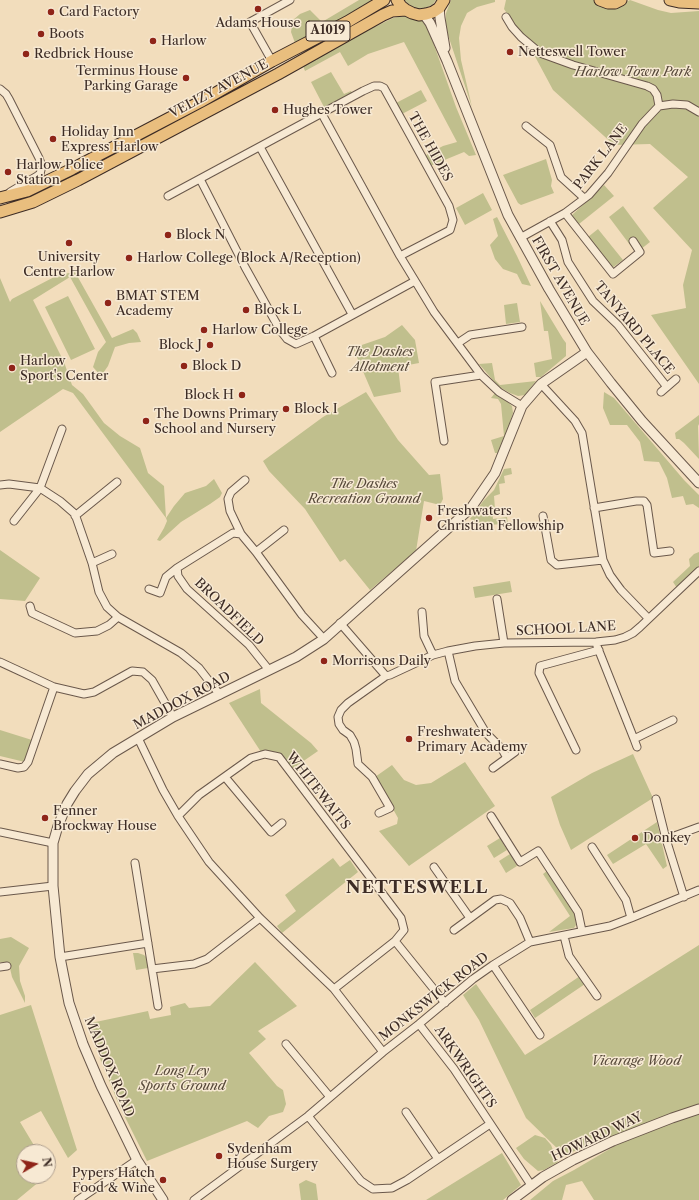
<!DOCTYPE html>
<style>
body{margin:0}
#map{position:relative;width:699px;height:1200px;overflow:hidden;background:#f2ddbc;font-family:"Libre Caslon Text",serif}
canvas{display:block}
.north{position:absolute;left:16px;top:1144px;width:40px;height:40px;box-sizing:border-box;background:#f7e9d3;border:1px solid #ad9d8d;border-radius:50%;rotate:81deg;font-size:11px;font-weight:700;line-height:16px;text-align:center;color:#3d2c25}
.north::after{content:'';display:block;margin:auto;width:14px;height:18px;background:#8f2418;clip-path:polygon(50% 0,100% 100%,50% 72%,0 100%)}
</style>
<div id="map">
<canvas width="699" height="1200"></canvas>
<div class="north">N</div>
</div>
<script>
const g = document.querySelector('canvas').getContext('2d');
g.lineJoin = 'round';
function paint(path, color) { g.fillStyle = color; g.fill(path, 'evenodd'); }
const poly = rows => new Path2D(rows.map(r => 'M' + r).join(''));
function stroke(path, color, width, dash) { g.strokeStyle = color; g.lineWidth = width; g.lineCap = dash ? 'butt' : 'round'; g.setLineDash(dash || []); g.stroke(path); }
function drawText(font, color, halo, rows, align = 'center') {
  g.font = font + ' "Libre Caslon Text",serif'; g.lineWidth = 3; g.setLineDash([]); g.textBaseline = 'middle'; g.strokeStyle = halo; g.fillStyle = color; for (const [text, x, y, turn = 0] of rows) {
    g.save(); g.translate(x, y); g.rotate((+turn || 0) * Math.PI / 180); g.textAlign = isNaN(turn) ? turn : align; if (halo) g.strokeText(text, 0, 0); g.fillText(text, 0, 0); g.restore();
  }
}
const green = poly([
 [359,0,381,0,295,43,291,32,293,20,300,14,310,10,322,22],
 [404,0,436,0,432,5,425,8,418,9,412,7],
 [451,0,495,0,495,2,477,7,467,13,461,26,459,38,461,60,472,107,445,26,446,13],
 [506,0,599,0,614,8,630,0,658,10,671,13,699,11,699,384,651,315,686,308,683,285,692,250,653,208,688,177,650,144,614,145,553,90,531,49,504,9],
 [404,16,412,16,421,19,427,25,456,107,476,155,469,156,464,152,430,166,426,155,443,146,457,142,404,42,368,54,348,66,340,52,305,71,302,63,393,18],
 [331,72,344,94,351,91,352,93,324,107,311,82],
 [421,90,427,101,402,114,396,103],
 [546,159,552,180,551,186,554,193,521,205,518,203,503,175],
 [604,185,614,196,579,224,571,216],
 [483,193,492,210,465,225,456,208],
 [623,206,650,242,636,253,609,217],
 [497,217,517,256,531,286,522,284,517,274,503,269,495,259,490,245,498,236,493,219],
 [598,229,623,260,612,268,588,237],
 [75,272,112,338,133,329,137,333,141,342,129,343,115,347,108,366,101,376,93,367,98,352,106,342,70,277,33,300,64,362,72,385,83,394,104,423,120,436,140,448,148,473,164,486,166,518,174,506,185,493,206,486,214,479,222,493,220,497,210,504,181,522,160,541,157,540,164,528,167,521,166,518,73,393,63,389,0,432,0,278,10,302,12,299,58,275],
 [68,296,95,349,71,360,45,307],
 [540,301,563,339,566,343,566,356,541,377,536,377,534,363,552,359,548,331,544,331],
 [517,303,520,322,506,324,504,305],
 [402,325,415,340,419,363,398,367,401,392,374,397,353,348,385,337],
 [492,363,495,380,500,385,536,381,525,395,518,396,510,393,499,387,479,364],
 [366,392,398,440,429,475,440,474,443,499,440,505,424,501,416,551,370,590,345,559,340,562,305,509,269,471,263,461,323,417],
 [604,392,614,398,684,480,699,495,699,508,693,504,686,505,683,496,672,498,667,478,659,462,644,461,640,442,627,425,610,425,603,408],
 [495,393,508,402,512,406,513,413,507,432,498,453,495,453,491,440,504,436,501,404,498,399,491,398],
 [699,415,699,424,698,426,699,459,684,443,679,439,676,439,675,433],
 [511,468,512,474,504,476,505,483,499,484,500,494,494,496,495,509,492,510,493,519,507,517,508,524,483,525,470,519,484,500,494,490,504,469],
 [0,550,40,578,25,601,0,599],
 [699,552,699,569,677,588,673,582,690,566,689,559,694,554],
 [510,581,512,592,475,598,473,587],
 [260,689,261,703,311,743,318,751,292,769,285,759,276,754,269,751,261,752,229,703],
 [0,730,32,740,25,762,0,756],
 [633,754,653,798,571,850,560,825,551,797,592,773],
 [465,762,495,806,409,866,379,831,397,824,398,818,375,777,392,765,404,780,416,785,431,783],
 [657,822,667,866,663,869,646,844,613,864,607,855],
 [500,838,507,850,494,858,487,846],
 [510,854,517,866,506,873,499,861],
 [333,858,340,867,350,860,358,872,282,933,277,926,296,911,285,895],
 [547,871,575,915,576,925,574,928,549,932,570,916,543,874],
 [11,937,29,948,19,966,20,981,25,996,25,1003,12,977,9,964,0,962,0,939],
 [699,945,699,1105,564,1155,526,1118,479,1020,463,995,476,984,525,1055],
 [133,953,138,953,144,955,146,957,148,968,136,970],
 [255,962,297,1006,258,1031,266,1039,249,1053,277,1086,283,1090,286,1104,283,1112,269,1116,258,1128,247,1121,147,1161,119,1105,86,1024,148,1011,150,1019,171,1015,170,1007,185,1003,189,1008,210,1006],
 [580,976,585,984,535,1018,530,1010],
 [31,1005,77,1150,68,1158,41,1111,20,1122,38,1152,24,1152,24,1176,46,1176,17,1200,0,1200,0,1015],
 [699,1112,699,1200,594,1200,582,1181,566,1185,562,1200,530,1200,553,1181,574,1170,630,1137],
 [535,1135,545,1138,551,1145,558,1162,544,1170,538,1171,524,1159,516,1148],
 [502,1153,521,1185,503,1200,426,1200],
 [306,1180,316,1184,318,1200,301,1200,299,1184]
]);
const minor = poly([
 [506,17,512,27,521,37,540,53,573,65,647,86,653,89,657,95,659,106],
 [272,61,250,22,290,0],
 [0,89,6,94,9,99,39,158,42,166,40,174,37,176,10,192],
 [322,114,400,256,434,312,481,375,499,392,522,406],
 [526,126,550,145,561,177,584,198],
 [260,147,352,314],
 [200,179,245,267,280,330,287,339,296,344,314,336,415,281],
 [168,196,363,91,374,86,380,86,384,88,410,135,449,206,453,220,450,230,400,256],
 [565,213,613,274,640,252,633,241],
 [550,221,562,240,568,262,593,301,618,325,667,387],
 [520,238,565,213,589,195,608,173,642,124,659,106,673,104,687,105,699,112],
 [314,336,332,373],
 [458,343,470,335,522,327],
 [541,384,575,421,582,433,603,560,610,575,621,590,648,618],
 [661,392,676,379],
 [444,441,435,382,481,375],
 [0,485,9,484,40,488,60,501,75,514,92,563,99,592,107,607,118,617,181,653,199,668,220,695],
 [594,508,636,501,644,501,647,505,654,553,670,551],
 [75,516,117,482],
 [543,516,551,560,557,565,603,560],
 [14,521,40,488,62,429],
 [241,534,230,511,228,499,231,492,245,480],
 [256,552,284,530],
 [92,563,112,554],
 [149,589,160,593,166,577,177,568],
 [497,599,504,643],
 [30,606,32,613,75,633,97,631,109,625,118,617],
 [422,612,424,636,433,655],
 [340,623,386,676],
 [597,646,634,739,673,720],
 [448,651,455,681,486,733,502,749,507,758],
 [0,662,54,687,84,694,94,692,132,671,143,672,152,680,173,717],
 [269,670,249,645,187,589,178,576,177,568,233,533,241,534,256,552,302,615,324,639],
 [138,738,163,790,178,816,209,862,260,918,334,989,383,1052],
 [634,739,637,747],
 [576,750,539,673,540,666,599,650],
 [0,764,18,768,24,767,28,762,54,687],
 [493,768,515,752],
 [225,777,271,832,282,823],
 [656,799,666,839,684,897],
 [379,813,390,808,372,777,358,764,356,749,354,742,350,735,343,730,339,724,338,717,341,710,348,703,386,676,390,675,433,655,448,651,475,646,504,643,596,642,615,640,625,637,633,633,640,627,699,571],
 [178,816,199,795,251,758,265,754,279,757,401,918,404,930,395,941,334,989],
 [491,816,520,862,538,851,578,912,582,931],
 [0,832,53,843],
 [666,839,699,827],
 [592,847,626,900,631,918],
 [135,863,158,1006],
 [434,867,470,918],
 [0,892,53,886],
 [454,930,495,900,501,899,510,903,520,918,530,942],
 [564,936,569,956,597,996],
 [395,941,445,1003],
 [60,957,148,943],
 [493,965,540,1035],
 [0,967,7,966],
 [152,969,194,964,207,959,260,918],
 [419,1024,454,1069,531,1185],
 [286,1044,330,1097],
 [406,1112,438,1159],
 [308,1116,361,1181,373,1189,392,1188,407,1180,490,1124],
 [78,1200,137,1160],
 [194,1200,308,1116,383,1052,419,1024,473,979,493,965,530,942,610,926,631,918,699,890]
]);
const tertiary = poly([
 [439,8,440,18,445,48],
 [419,15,425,16,430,23,447,61,508,215,549,289,587,352,611,383,642,421,699,483],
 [163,1200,137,1160,101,1086,83,1044,69,1003,60,957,53,886,53,843,58,826,67,804,75,791,88,774,113,753,173,717,296,657,324,639,471,508,495,473,522,406,541,384,587,352],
 [512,1200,543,1177,573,1160,613,1141,672,1118,699,1109]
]);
const primary = poly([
 [397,0,401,6,406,10,412,13,419,15,426,14,433,12,439,8,444,0],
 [600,0,608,3,615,3,621,0],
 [670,0,679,2,699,3],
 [0,198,27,191,72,169,200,102,272,61,347,22,384,0],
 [0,212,33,202,78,180,278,74,383,15,392,11,406,10]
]);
const markers = [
 [258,9,4,"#8f2418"],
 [51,12,4,"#8f2418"],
 [41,34,4,"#8f2418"],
 [153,41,4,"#8f2418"],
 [510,52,4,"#8f2418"],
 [26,54,4,"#8f2418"],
 [186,78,4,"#8f2418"],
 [275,110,4,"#8f2418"],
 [53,139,4,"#8f2418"],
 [8,172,4,"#8f2418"],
 [168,235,4,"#8f2418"],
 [69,243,4,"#8f2418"],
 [129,258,4,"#8f2418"],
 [108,303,4,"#8f2418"],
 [246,310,4,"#8f2418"],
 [204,330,4,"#8f2418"],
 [210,345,4,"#8f2418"],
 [184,366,4,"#8f2418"],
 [12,368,4,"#8f2418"],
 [242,395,4,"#8f2418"],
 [286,409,4,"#8f2418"],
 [146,421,4,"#8f2418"],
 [429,518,4,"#8f2418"],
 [324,661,4,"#8f2418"],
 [409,739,4,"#8f2418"],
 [45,818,4,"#8f2418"],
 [635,838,4,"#8f2418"],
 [219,1156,4,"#8f2418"],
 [163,1180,4,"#8f2418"]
];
const shields = [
 [328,31,44]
];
const shieldNames = [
 ["A1019",328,31]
];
const poiNames = [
 ["Card Factory",59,12],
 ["Adams House",258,23,"center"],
 ["Boots",49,34],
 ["Harlow",161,41],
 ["Netteswell Tower",518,52],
 ["Redbrick House",34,54],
 ["Terminus House",178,71,"right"],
 ["Parking Garage",178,86,"right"],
 ["Hughes Tower",283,110],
 ["Holiday Inn",61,132],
 ["Express Harlow",61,147],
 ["Harlow Police",16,165],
 ["Station",16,180],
 ["Block N",176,235],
 ["University",69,257,"center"],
 ["Centre Harlow",69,272,"center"],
 ["Harlow College (Block A/Reception)",137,258],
 ["BMAT STEM",116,296],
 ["Academy",116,311],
 ["Block L",254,310],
 ["Harlow College",212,330],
 ["Block J",202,345,"right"],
 ["Harlow",20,361],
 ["Sport's Center",20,376],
 ["Block D",192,366],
 ["Block H",234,395,"right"],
 ["Block I",294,409],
 ["The Downs Primary",154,414],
 ["School and Nursery",154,429],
 ["Freshwaters",437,511],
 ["Christian Fellowship",437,526],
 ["Morrisons Daily",332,661],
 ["Freshwaters",417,732],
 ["Primary Academy",417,747],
 ["Fenner",53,811],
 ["Brockway House",53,826],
 ["Donkey",643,838],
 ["Sydenham",227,1149],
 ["House Surgery",227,1164],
 ["Pypers Hatch",155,1173,"right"],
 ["Food & Wine",155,1188,"right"]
];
const parkNames = [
 ["Harlow Town Park",633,72],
 ["The Dashes",380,352],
 ["Allotment",380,367],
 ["The Dashes",364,484],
 ["Recreation Ground",364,499],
 ["Vicarage Wood",636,1061],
 ["Long Ley",182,1071],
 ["Sports Ground",182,1086]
];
const streetNames = [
 ["VELIZY AVENUE",219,89,-28],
 ["THE HIDES",430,147,61],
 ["PARK LANE",601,157,-52],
 ["FIRST AVENUE",560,281,60],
 ["TANYARD PLACE",634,328,50],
 ["BROADFIELD",229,612,44],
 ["SCHOOL LANE",566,629,-3],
 ["MADDOX ROAD",182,701,-28],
 ["WHITEWAITS",318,791,52],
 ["MONKSWICK ROAD",434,997,-38],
 ["MADDOX ROAD",109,1067,67],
 ["ARKWRIGHTS",465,1067,55],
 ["HOWARD WAY",597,1137,-25]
];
const districtNames = [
 ["NETTESWELL",417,888]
];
paint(green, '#c0bf8d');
stroke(minor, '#6a584b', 9);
stroke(tertiary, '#6a584b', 11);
stroke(primary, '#3d2c25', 13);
stroke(minor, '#f7e9d3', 7);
stroke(tertiary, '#f7e9d3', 9);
stroke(primary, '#e9be7e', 11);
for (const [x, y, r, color] of markers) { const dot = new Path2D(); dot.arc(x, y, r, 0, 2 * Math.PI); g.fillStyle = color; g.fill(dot); stroke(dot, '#f7e9d3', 1.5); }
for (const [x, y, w] of shields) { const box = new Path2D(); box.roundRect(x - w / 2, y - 10, w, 20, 3); g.fillStyle = '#f7e9d3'; g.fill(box); stroke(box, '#3d2c25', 1); }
drawText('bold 12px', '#3d2c25', null, shieldNames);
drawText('13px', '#3d2c25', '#f7e9d3', poiNames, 'left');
drawText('italic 13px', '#57493a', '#f7e9d3', parkNames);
drawText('13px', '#3d2c25', '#f7e9d3', streetNames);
g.letterSpacing = '1px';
drawText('bold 17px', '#3d2c25', '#f7e9d3', districtNames);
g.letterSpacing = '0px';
</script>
